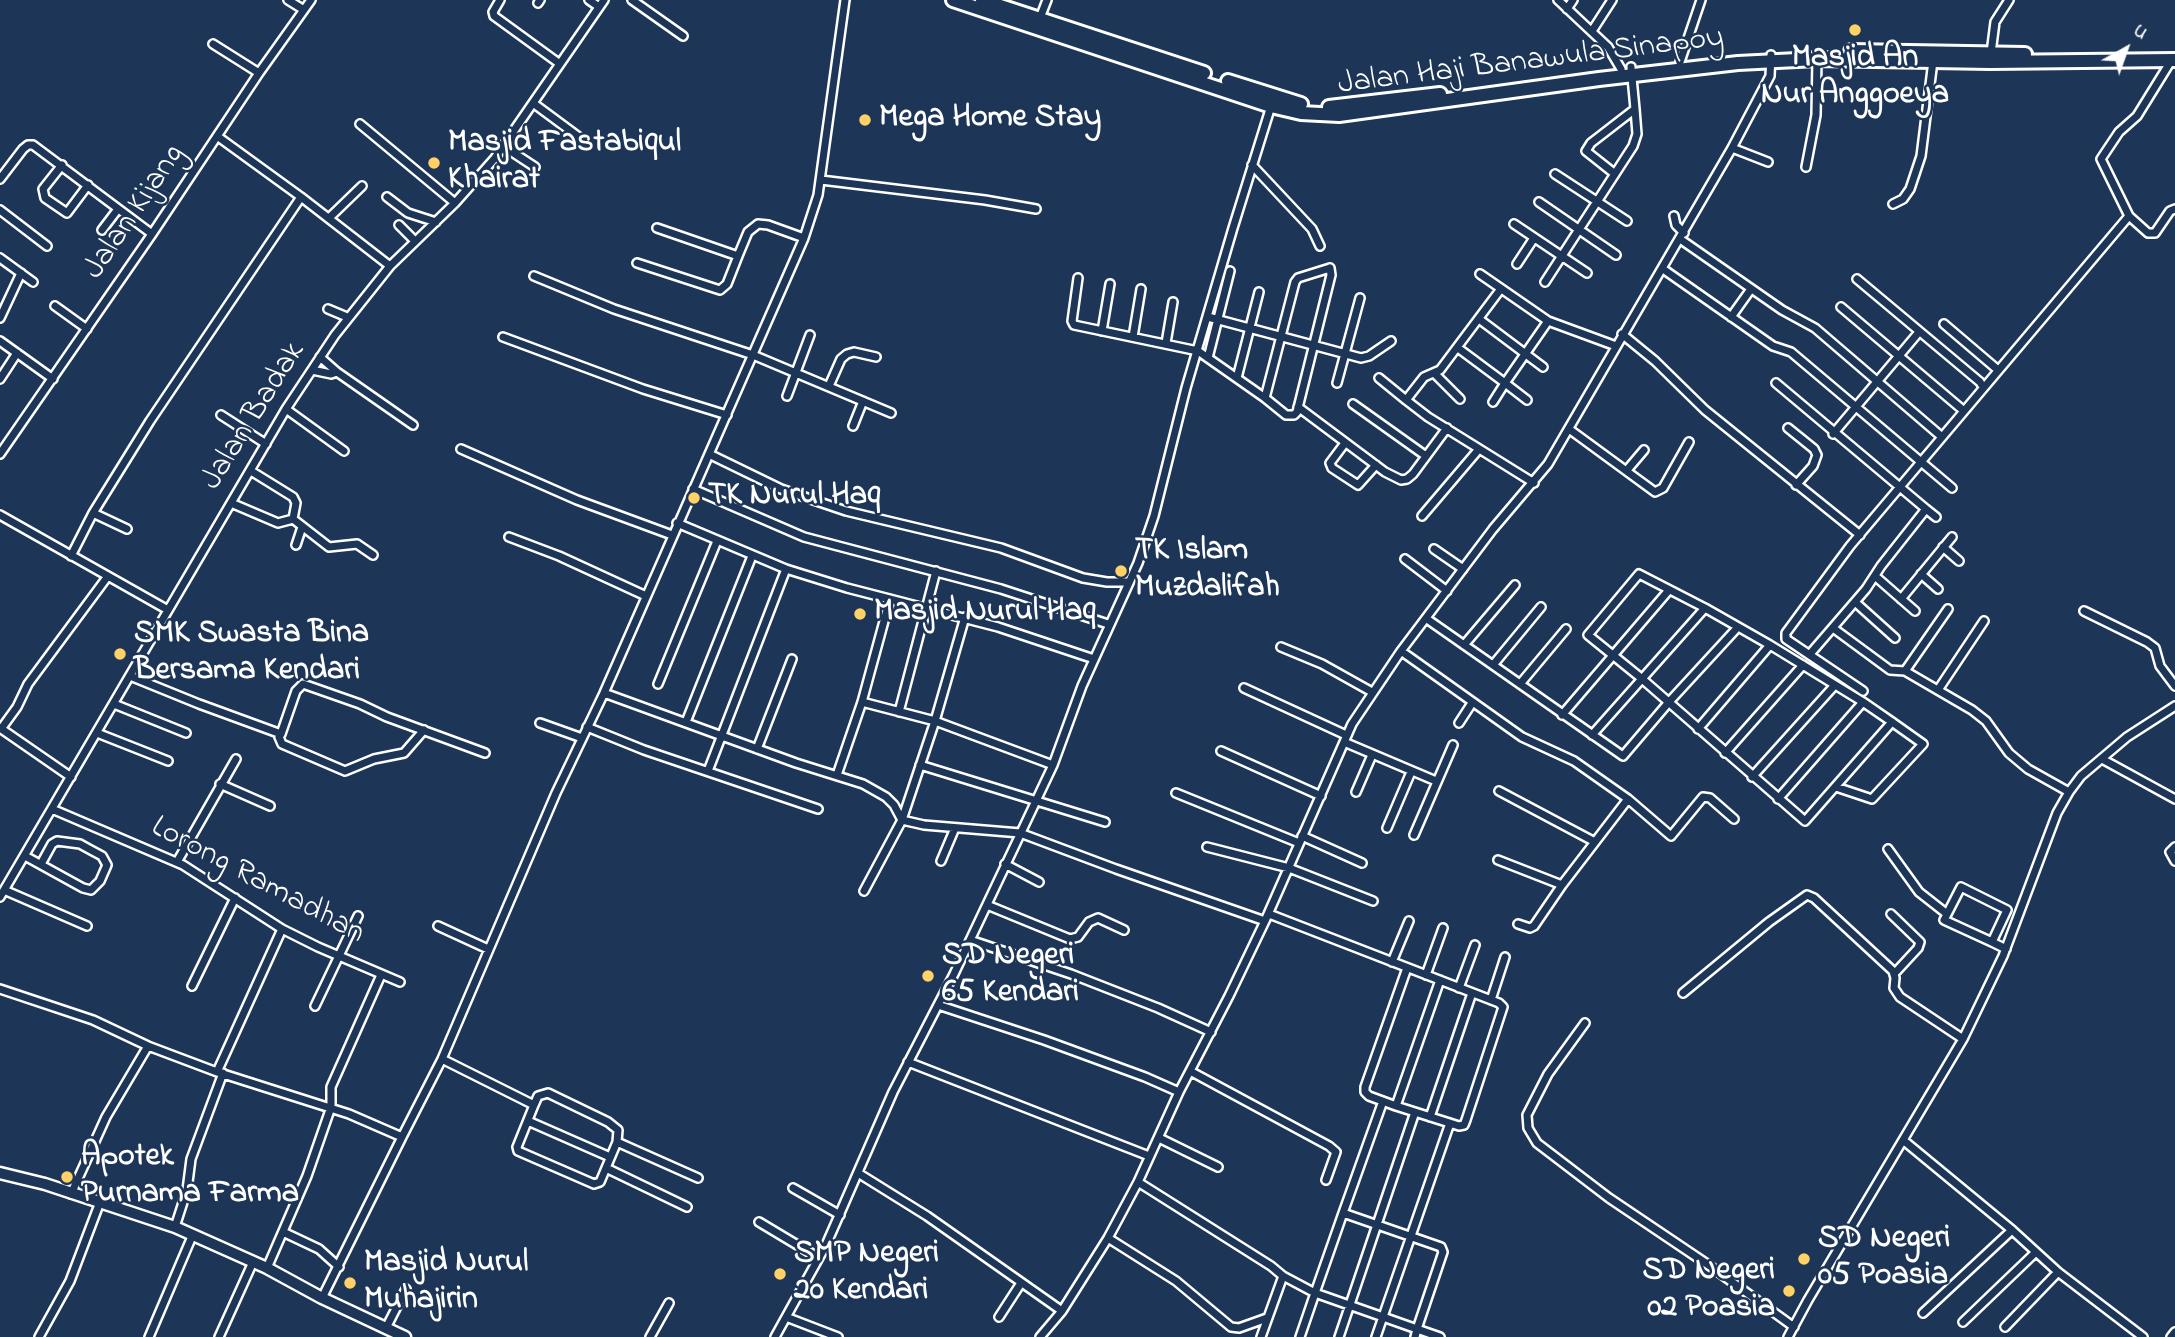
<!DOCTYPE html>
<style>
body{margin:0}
#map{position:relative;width:2175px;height:1337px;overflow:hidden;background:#1d3557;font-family:"Indie Flower",sans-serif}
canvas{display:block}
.north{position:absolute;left:2091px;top:14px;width:70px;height:70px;-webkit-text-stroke:5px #1d3557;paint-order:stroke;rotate:40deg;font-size:19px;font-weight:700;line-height:28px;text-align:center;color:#fff}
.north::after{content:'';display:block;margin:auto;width:24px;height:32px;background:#fff;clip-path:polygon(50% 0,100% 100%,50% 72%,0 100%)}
</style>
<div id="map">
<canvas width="2175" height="1337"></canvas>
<div class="north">U</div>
</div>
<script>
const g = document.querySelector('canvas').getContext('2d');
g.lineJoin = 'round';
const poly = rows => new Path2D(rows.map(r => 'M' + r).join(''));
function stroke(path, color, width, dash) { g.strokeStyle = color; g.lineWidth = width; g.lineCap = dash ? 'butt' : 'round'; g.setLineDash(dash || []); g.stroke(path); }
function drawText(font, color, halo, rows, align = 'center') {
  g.font = font + ' "Indie Flower",sans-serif'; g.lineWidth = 5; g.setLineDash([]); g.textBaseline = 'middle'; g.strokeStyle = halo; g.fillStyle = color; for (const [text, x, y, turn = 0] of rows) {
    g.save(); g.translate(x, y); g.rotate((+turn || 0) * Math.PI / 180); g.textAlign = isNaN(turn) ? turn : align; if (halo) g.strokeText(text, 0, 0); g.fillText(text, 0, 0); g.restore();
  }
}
const street = poly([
 [288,0,304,10],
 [500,0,493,12,494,16,560,64],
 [589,0,599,7],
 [632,0,683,36],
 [1558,0,1608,47,1621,69],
 [538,3,540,0],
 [1567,9,1573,0],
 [1040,18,1047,0],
 [1592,31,1612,0],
 [213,44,259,73],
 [1991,53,1995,22,2009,0],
 [2171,61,2137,116,2119,132,2101,159,2129,216,2148,233,2155,233,2170,211,2175,209],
 [1680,62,1701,0],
 [533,103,587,143],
 [360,124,455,203],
 [217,136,301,197],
 [503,146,535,167],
 [1732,148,1768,162],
 [62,165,43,189,45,198,67,213,88,185],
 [1252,165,1312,229,1320,246],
 [1806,167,1816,115,1817,59],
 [1555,174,1627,221],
 [1615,174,1586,151,1591,143,1635,109,1631,67],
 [0,179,23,149,28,145,33,145,152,234],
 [821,180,985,200,1036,209],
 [387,197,408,213,436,222],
 [1539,202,1616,255],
 [1893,204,1903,199,1910,189,1921,156,1933,61],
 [0,210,47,246],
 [1674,216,1676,225,1684,233],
 [329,218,362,186],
 [1514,224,1587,273],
 [399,225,415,241],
 [657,228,738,256,748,232,758,224,768,225,804,238],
 [102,230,118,209],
 [1680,239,1782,310,1815,328,1942,437],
 [0,258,33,282],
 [637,263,720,290,727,284,738,256],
 [1517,264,1534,238],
 [1330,268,1331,275,1297,412,1294,415,1286,415,1265,398,1295,282,1298,278,1330,268],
 [1663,269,1773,346,1791,352,1952,488],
 [1480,274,1548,321,1616,346],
 [534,276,614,309,753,355,891,413],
 [1078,278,1072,321,1074,325,1198,351,1265,398],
 [1857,279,1980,382,1983,387],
 [1545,282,1633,146,1637,134,1635,109],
 [1500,290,1440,370,1424,377,1406,400,1428,417,1534,483],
 [55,306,87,329],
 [1841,307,1964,411],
 [328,309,347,317],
 [1208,317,1361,358,1369,356,1391,341],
 [1731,317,1751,289],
 [0,318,21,273],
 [1479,319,1543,367],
 [1944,324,1998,370],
 [1102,331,1110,284],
 [1622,334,1655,361,1705,410,1860,535],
 [503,337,643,389,727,415],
 [1133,337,1141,289],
 [0,341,53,379],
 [1166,343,1173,302],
 [1458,348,1505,383,1493,402],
 [320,357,337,372],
 [1208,358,1230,271],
 [312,370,331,374,337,372,413,425],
 [1435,374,1460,399],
 [1237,378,1259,292],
 [1379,378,1406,400],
 [0,379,17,353],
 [1337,383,1360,298],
 [1776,383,1926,509,1881,566,1866,589,1810,654],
 [829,386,841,359,847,354,854,352,876,357],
 [787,396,810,335],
 [1527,400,1505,383,1548,321],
 [1353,404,1426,456],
 [1298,407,1385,472,1401,480,1407,479,1413,474,1447,428],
 [286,409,344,451],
 [221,415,266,444],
 [853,426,863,401],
 [1788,428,1814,449,1817,455,1813,466,1796,485],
 [1569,429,1655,492,1663,488,1689,442],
 [1833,434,1919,332],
 [1345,443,1330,463,1332,468,1358,485,1376,465],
 [461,449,577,500,672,535],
 [0,454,152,234,259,73,311,0],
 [709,454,781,489,846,511,1001,548,1083,578,1107,582,1128,582],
 [1627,470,1644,450],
 [251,471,293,497,296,503,293,519],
 [693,489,804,537,1001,589,1108,624],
 [231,503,278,523,293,519,329,547,357,544,373,555],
 [1926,509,1936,517],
 [93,513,127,529],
 [0,515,168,610],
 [1422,516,1479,449],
 [677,523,786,569,847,588,998,627,1094,659],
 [509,537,559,556,646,596],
 [296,545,302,527],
 [1943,547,1959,561],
 [1434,549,1463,569],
 [71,556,93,513,150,421,301,197,390,266],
 [1405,559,1447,591],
 [1921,574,1938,589],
 [1875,576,1915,611],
 [1901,599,1952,537],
 [1855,602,1895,638],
 [1948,609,1905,671,1972,710,1986,721,2009,753,2028,769,2069,792],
 [2084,611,2147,642,2155,648,2160,666,2175,686],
 [965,617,935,721,902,820,924,825,1020,833,1116,869,1265,921,1352,724,1401,651,1493,529,1548,464,1732,148,1770,76,1771,55],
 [1427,619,1623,756,1669,702,1738,627],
 [1833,628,1890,670,1905,671],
 [1464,645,1515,585],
 [1281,647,1322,664,1372,692],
 [1401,651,1522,737,1574,761,1628,799,1671,836,1703,797,1710,798,1734,819],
 [1493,665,1541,607],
 [130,676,199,704,281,734,279,737,282,744,345,771,374,759,404,753,424,730],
 [658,684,717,541],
 [1520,684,1566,629],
 [1244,688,1346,735],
 [1938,690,1984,621],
 [1863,691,1786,639,1786,633,1850,546,2129,216],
 [604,693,796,763,863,784,886,797,894,805,902,820,864,891],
 [862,702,935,721,1053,765],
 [114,704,186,733],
 [899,712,936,571],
 [1562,715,1669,590],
 [686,722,752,556],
 [540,723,582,738],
 [1459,723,1472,703],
 [587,727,644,750,818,809],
 [0,728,71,777],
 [1,729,17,707,28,684,108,576],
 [1698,729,1770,645],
 [97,733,168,761],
 [281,734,296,691,303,684,360,704,387,717,485,753],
 [1592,735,1705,608],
 [1344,742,1436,781],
 [757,749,792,659],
 [1221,751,1321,796],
 [1725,753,1803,665],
 [2102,759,2175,799],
 [920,765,1105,822],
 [708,771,786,569],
 [837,775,862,702,890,599],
 [1752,777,1835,685],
 [220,784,270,806],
 [1836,787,1872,799,1923,744,1892,722,1863,702,1770,645,1705,608,1639,574,1588,635,1641,678,1805,821,1892,722],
 [1499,791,1595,842],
 [1356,792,1372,755],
 [1176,793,1299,843],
 [1778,799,1863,702],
 [52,809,183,865,282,929,318,947,400,982],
 [1387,828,1411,772],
 [1414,835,1453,745],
 [1302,836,1362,863],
 [1207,847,1289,868,1373,901],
 [2175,847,2170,852,2175,861],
 [1888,849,1919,892,1947,914],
 [25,856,83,888,91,890,100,881,107,865,102,856,89,849,80,844,57,841,52,844,41,864],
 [1498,860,1562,885,1628,799],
 [941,861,955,828],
 [177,862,236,759],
 [1005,864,1039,882],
 [4,890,87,926],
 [0,897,286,409,335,335,390,266,455,203,495,158,604,0],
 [987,905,1070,939,1078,937,1089,922,1098,918,1124,930],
 [1269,914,1499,1003,1503,1007,1466,1120,1464,1125,1459,1126,1396,1106,1440,980],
 [1891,914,1920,942,1918,948,1894,974],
 [1518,924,1530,928,1534,926,1562,885],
 [438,926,488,949],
 [970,940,1071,974,1158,1008,1211,1032],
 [1992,942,2007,910,1961,887,1944,920,1992,942,2006,949],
 [1392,962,1409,921],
 [1426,975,1443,928],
 [192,986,235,898],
 [1459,988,1475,945],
 [0,989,93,1020,148,1046,217,1072,349,1114,402,1137,442,1059,556,793,604,693,804,238,818,195,845,0],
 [1683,993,1769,922,1807,895,1814,898,1893,971,1895,978,1894,988,1900,997,1963,1039],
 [1491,1000,1505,957],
 [938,1005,1044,1040,1145,1077,1179,1092,1229,996,1265,921],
 [315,1006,358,916],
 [1585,1023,1548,1074,1527,1115,1528,1128,1537,1143,1609,1198,1710,1266,1794,1327],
 [442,1059,534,1105,517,1147,518,1151,594,1184,600,1182,617,1142,618,1130,608,1122,548,1093,538,1096,534,1105],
 [908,1062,1149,1156],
 [1190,1071,1329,1146,1336,1152,1326,1180],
 [217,1072,282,929],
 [1396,1106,1369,1096,1365,1092,1365,1087,1407,968],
 [1430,1117,1472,993],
 [528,1121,610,1157],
 [1159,1138,1218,1167],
 [1903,1140,2012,1230,2058,1272,2143,1337],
 [617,1142,698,1178],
 [606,1168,687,1207],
 [858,1173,927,1216,1062,1311],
 [1138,1182,1271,1266,1283,1276],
 [793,1188,840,1215],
 [71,1194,106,1117,148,1046],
 [1343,1213,1441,1247,1443,1252,1417,1329,1315,1293,1343,1213],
 [1343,1213,1383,1101],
 [759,1222,819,1258],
 [175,1227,187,1190,191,1159,223,1073],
 [283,1232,319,1249,339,1267],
 [1108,1238,1176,1281,1231,1327,1239,1328,1267,1318],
 [267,1268,307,1176,331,1107,331,1087,381,975],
 [322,1298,402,1137],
 [1923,1313,2012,1230],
 [786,1317,838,1337],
 [999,1317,1021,1283],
 [1963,1322,2036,1252],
 [2005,1327,2058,1272],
 [386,1328,406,1289],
 [39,1337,70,1281,100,1202],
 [149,1337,193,1234],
 [219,1337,253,1262],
 [650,1337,669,1303],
 [775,1337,826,1245,893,1092,954,974,1053,765,1082,686,1138,563,1154,516,1186,388,1233,228,1271,106],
 [1040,1337,1062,1311,1108,1238,1138,1182,1179,1092],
 [1261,1337,1283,1276,1315,1293,1300,1337],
 [1339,1337,1415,1112],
 [1376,1337,1450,1123],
 [1415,1337,1417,1329,1440,1337],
 [1788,1337,1808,1300,1963,1039,2003,956,2057,813,2069,792,2081,776,2127,737,2175,706],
 [2171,1337,2175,1332]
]);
const secondary = poly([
 [0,1173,45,1184,175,1227,267,1268,322,1298,405,1337]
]);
const highway = poly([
 [953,0,1271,106,1301,113,1339,115,1599,79,1738,63,1817,59,1990,62,2175,60],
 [982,0,1204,73],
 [1851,51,2025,54],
 [1228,81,1301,104],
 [1329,107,1440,94]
]);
const markers = [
 [1855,30,7,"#ffd166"],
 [865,120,7,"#ffd166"],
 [434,163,7,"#ffd166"],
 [694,498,7,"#ffd166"],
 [1121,571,7,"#ffd166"],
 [860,614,7,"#ffd166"],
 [120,654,7,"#ffd166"],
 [928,976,7,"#ffd166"],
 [67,1177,7,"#ffd166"],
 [1804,1259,7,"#ffd166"],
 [780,1274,7,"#ffd166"],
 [350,1283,7,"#ffd166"],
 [1789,1291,7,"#ffd166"]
];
const poiNames = [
 ["Masjid An",1855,60,"center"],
 ["Nur Anggoeya",1855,97,"center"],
 ["Mega Home Stay",879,120],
 ["Masjid Fastabiqul",448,145],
 ["Khairat",448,182],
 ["TK Nurul Haq",708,498],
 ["TK Islam",1135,553],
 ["Muzdalifah",1135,590],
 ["Masjid Nurul Haq",874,614],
 ["SMK Swasta Bina",134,636],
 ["Bersama Kendari",134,673],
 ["SD Negeri",942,958],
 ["65 Kendari",942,995],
 ["Apotek",81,1159],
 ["Purnama Farma",81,1196],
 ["SD Negeri",1818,1241],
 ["05 Poasia",1818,1278],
 ["SMP Negeri",794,1256],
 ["20 Kendari",794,1293],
 ["Masjid Nurul",364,1265],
 ["Muhajirin",364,1302],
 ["SD Negeri",1775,1273,"right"],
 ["02 Poasia",1775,1310,"right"]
];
const streetNames = [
 ["Jalan Haji Banawula Sinapoy",1531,63,-7],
 ["Jalan Kijang",136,213,-56],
 ["Jalan Badak",255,417,-58],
 ["Lorong Ramadhan",257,882,28]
];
stroke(street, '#fff', 12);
stroke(secondary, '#fff', 15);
stroke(highway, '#fff', 18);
stroke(street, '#1d3557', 7);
stroke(secondary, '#1d3557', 10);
stroke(highway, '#1d3557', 12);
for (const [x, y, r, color] of markers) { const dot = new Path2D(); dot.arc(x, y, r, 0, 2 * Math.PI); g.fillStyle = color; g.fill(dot); stroke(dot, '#1d3557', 2.5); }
drawText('bold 32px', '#fff', '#1d3557', poiNames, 'left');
drawText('32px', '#fff', '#1d3557', streetNames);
</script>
